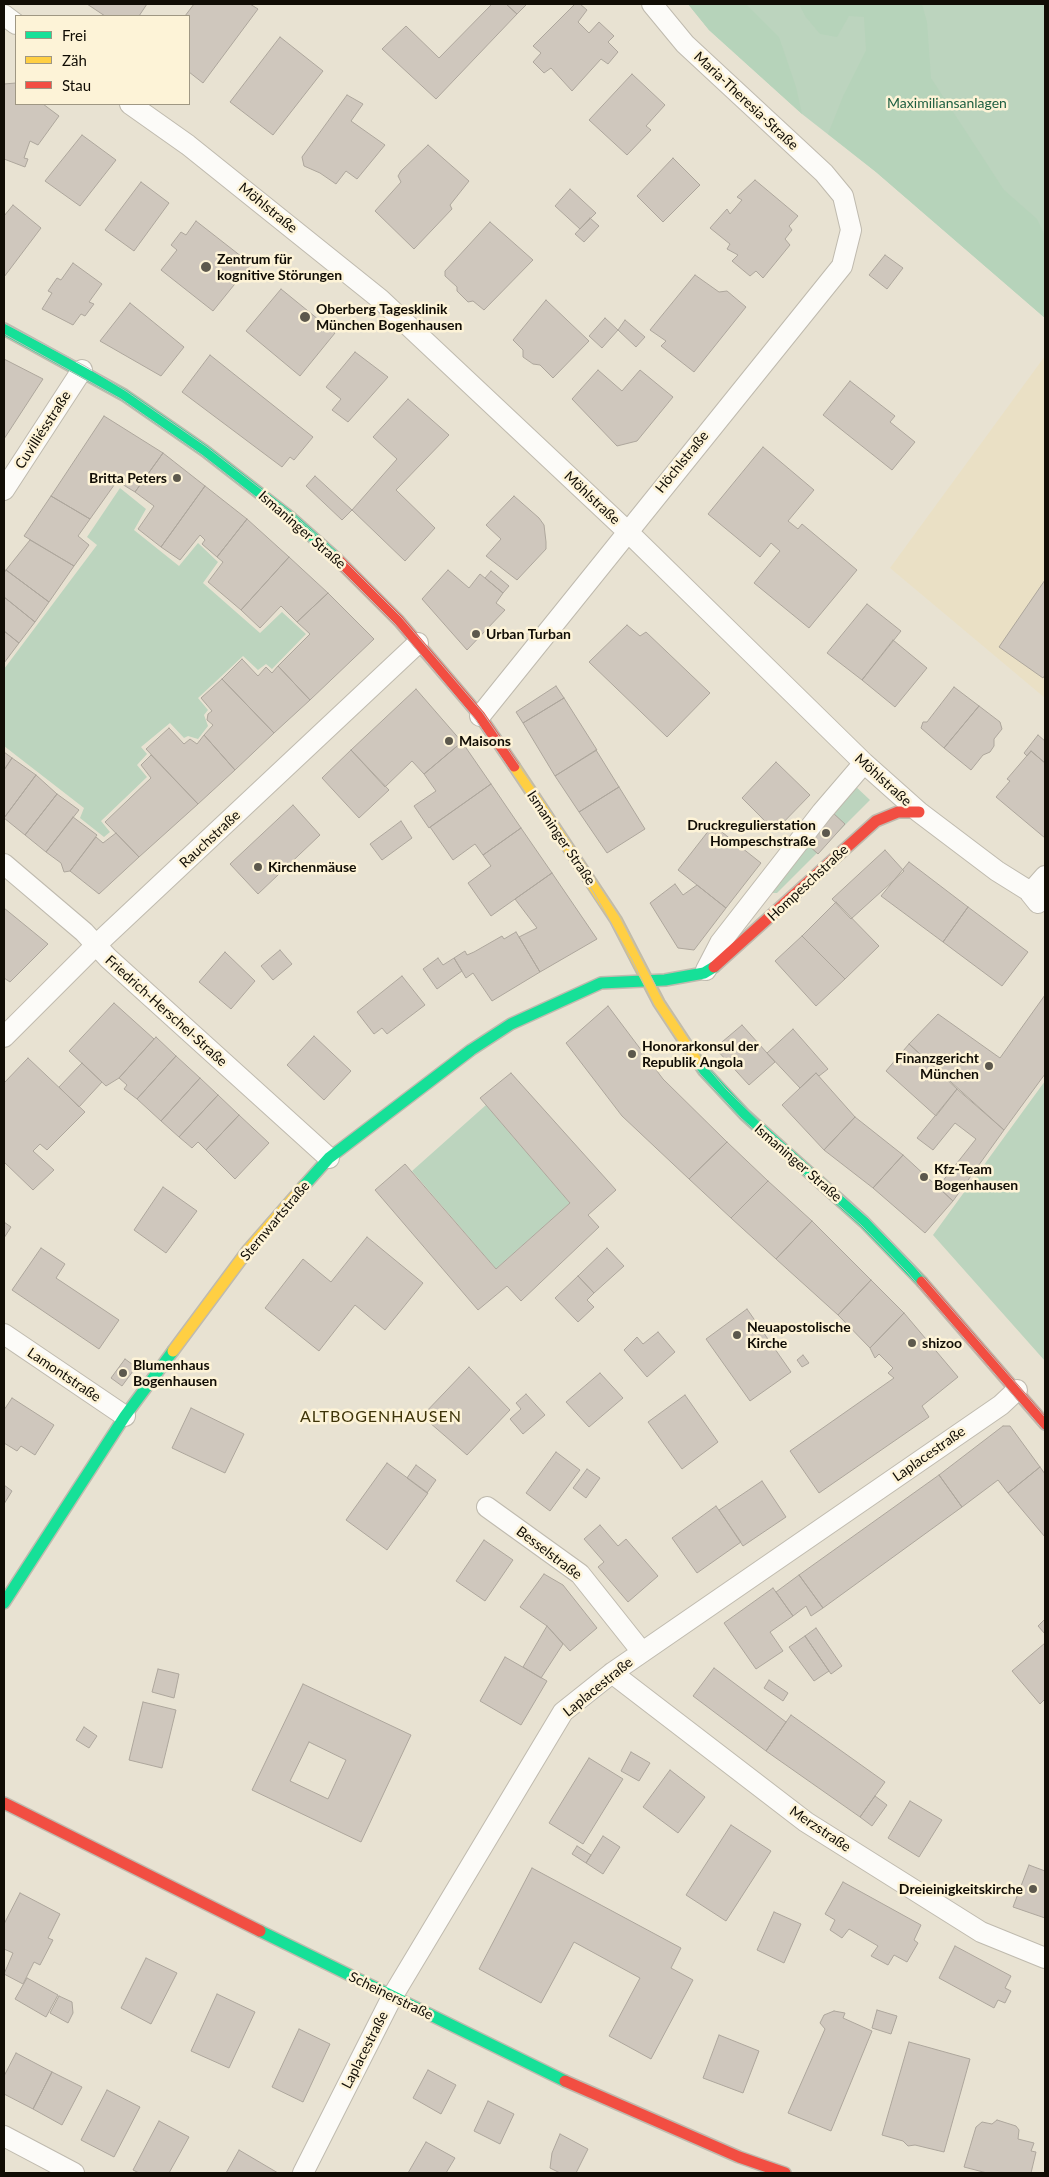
<!DOCTYPE html>
<meta charset="utf-8">
<style>
body{margin:0}
#map{position:relative;width:1049px;height:2177px;overflow:hidden;background:#e8e2d2;font-family:Lato,sans-serif}
canvas{display:block}
.frame{position:absolute;inset:0;border:5px solid #110d05;pointer-events:none}
.legend{position:absolute;left:15px;top:15px;width:175px;height:90px;box-sizing:border-box;background:#fdf3d7;border:1px solid #9f9783;margin:0;padding:6px 9px;list-style:none;font-size:15px;color:#110d05}
.legend li{display:flex;align-items:center;gap:10px;height:25px}
.legend b{width:25px;border:1px solid #9f9783}
</style>
<div id="map">
<canvas width="1049" height="2177"></canvas>
<div class="frame"></div>
<ul class="legend">
<li><b style="height:6px;background:#16e098"></b>Frei</li>
<li><b style="height:6px;background:#ffcf43"></b>Zäh</li>
<li><b style="height:6px;background:#f24e42"></b>Stau</li>
</ul>
</div>
<script>
const g = document.querySelector('canvas').getContext('2d');
g.lineJoin = 'round';
function paint(path, color) { g.fillStyle = color; g.fill(path, 'evenodd'); }
const poly = rows => new Path2D(rows.map(r => 'M' + r).join(''));
function stroke(path, color, width, dash) { g.strokeStyle = color; g.lineWidth = width; g.lineCap = dash ? 'butt' : 'round'; g.setLineDash(dash || []); g.stroke(path); }
function drawText(font, color, halo, rows, align = 'center') {
  g.font = font + ' Lato,sans-serif'; g.lineWidth = 5; g.setLineDash([]); g.textBaseline = 'middle'; g.strokeStyle = halo; g.fillStyle = color; for (const [text, x, y, turn = 0] of rows) {
    g.save(); g.translate(x, y); g.rotate((+turn || 0) * Math.PI / 180); g.textAlign = isNaN(turn) ? turn : align; if (halo) g.strokeText(text, 0, 0); g.fillText(text, 0, 0); g.restore();
  }
}
const built = poly([
 [1045,356,1045,698,890,568]
]);
const green = poly([
 [688,4,1045,4,1045,318,876,172,802,114,709,30],
 [120,488,146,509,134,530,179,566,198,543,218,562,203,583,260,633,282,612,306,634,272,669,266,664,258,670,243,656,198,698,208,710,204,715,208,726,198,739,188,736,184,738,170,723,141,747,147,754,137,765,147,777,101,821,110,832,104,837,80,818,84,808,4,746,4,669,97,545,87,537],
 [853,784,870,800,777,893,766,893],
 [1045,1081,1045,1361,933,1235],
 [486,1105,570,1203,496,1269,412,1171]
]);
const forest = poly([
 [688,4,746,4,779,37,796,87,802,114,709,30],
 [799,4,922,4,927,22,931,78,1004,190,1037,219,1045,236,1045,318,876,172,828,134,844,94,866,50,864,17,849,16,837,37,820,34,805,16]
]);
const building = poly([
 [87,4,147,4,139,16,105,16,87,4],
 [194,4,250,4,258,9,203,83,189,72,189,16,185,16,194,4],
 [492,4,506,4,517,14,436,99,382,49,406,26,439,58,492,4],
 [506,4,527,4,517,14,506,4],
 [575,4,580,4,587,10,578,22,589,33,599,22,614,36,608,42,618,52,608,64,601,59,572,91,551,68,544,73,533,62,541,53,533,46,575,4],
 [280,37,323,71,273,135,230,102,280,37],
 [632,74,665,105,646,126,651,130,627,155,589,120,632,74],
 [16,83,16,104,43,104,59,116,38,145,30,141,24,158,28,159,25,167,4,159,4,84,16,83],
 [347,95,363,104,351,121,385,145,357,179,346,171,336,184,320,173,304,166,302,157,347,95],
 [82,135,116,160,80,206,45,181,82,135],
 [428,145,469,181,450,205,452,209,414,249,375,211,401,182,398,176,401,171,428,145],
 [673,158,700,185,663,222,637,196,673,158],
 [755,180,798,216,789,226,792,230,785,239,790,245,763,278,756,271,750,276,732,261,738,255,727,249,730,244,710,228,727,209,730,214,742,200,737,197,755,180],
 [141,182,169,203,134,251,105,230,141,182],
 [570,189,596,213,580,229,555,206,570,189],
 [13,205,41,228,4,277,4,216,13,205],
 [590,218,599,226,584,242,575,234,590,218],
 [196,221,251,264,213,311,161,270,177,250,171,245,181,232,186,235,196,221],
 [490,222,533,260,484,310,473,301,468,302,457,291,457,287,445,276,445,271,490,222],
 [885,255,903,268,887,289,869,275,885,255],
 [73,263,102,284,89,302,94,304,85,316,81,314,73,325,42,309,52,293,48,291,57,278,61,280,73,263],
 [695,275,719,292,727,291,746,307,694,372,661,346,666,341,650,330,695,275],
 [281,289,335,333,300,376,246,331,281,289],
 [546,300,589,341,553,378,540,365,533,364,523,357,523,350,513,340,546,300],
 [130,303,184,347,161,376,100,341,130,303],
 [605,318,618,330,602,348,589,336,605,318],
 [625,320,645,337,636,347,618,330,625,320],
 [355,352,388,377,348,422,332,410,341,399,326,387,355,352],
 [210,355,313,437,294,460,290,457,282,467,182,392,210,355],
 [4,359,43,379,4,439,4,359],
 [598,370,622,391,640,370,673,397,637,441,617,446,572,399,598,370],
 [850,381,895,416,890,422,915,442,892,470,823,415,850,381],
 [408,399,449,435,396,490,435,528,405,561,352,510,397,459,373,437,408,399],
 [104,416,163,453,135,492,117,481,90,519,51,496,104,416],
 [763,447,814,490,788,521,798,529,802,524,857,570,809,628,754,583,780,551,771,543,760,557,708,514,763,447],
 [163,453,205,486,161,547,138,529,154,506,135,492,163,453],
 [315,476,352,510,342,520,306,486,315,476],
 [205,486,247,519,217,557,202,544,205,540,200,535,180,560,161,547,205,486],
 [51,496,90,519,78,536,89,545,74,566,24,536,51,496],
 [514,496,539,518,544,525,546,542,546,549,517,580,486,556,501,539,486,525,514,496],
 [247,519,289,557,241,610,208,582,223,562,217,557,247,519],
 [30,540,74,566,49,602,6,570,30,540],
 [289,557,328,593,297,622,281,606,260,628,241,610,289,557],
 [6,570,49,602,35,622,4,597,4,573,6,570],
 [448,570,469,588,480,574,503,593,496,603,505,610,467,650,422,599,448,570],
 [491,571,509,586,503,593,485,578,491,571],
 [1045,580,1045,675,1043,678,999,647,1045,580],
 [328,593,374,639,310,700,278,666,310,634,297,622,328,593],
 [4,597,35,622,19,643,4,631,4,597],
 [867,604,901,631,862,680,827,653,867,604],
 [627,625,640,636,646,632,710,693,667,737,589,662,627,625],
 [4,631,19,643,4,663,4,631],
 [893,640,927,668,895,707,862,680,893,640],
 [242,659,258,676,266,667,272,673,278,666,310,700,274,733,222,679,242,659],
 [222,679,274,733,235,770,204,735,213,725,207,720,208,714,212,711,201,698,222,679],
 [556,686,564,698,523,723,516,712,556,686],
 [954,687,979,706,944,748,921,728,923,722,927,722,954,687],
 [416,689,462,742,424,774,412,761,385,787,351,750,416,689],
 [564,698,597,750,555,776,523,723,564,698],
 [979,706,1000,722,1002,729,994,739,994,746,990,752,983,755,971,770,944,748,979,706],
 [169,728,184,744,190,739,197,744,204,735,235,770,198,804,146,749,169,728],
 [1038,735,1045,741,1045,763,1031,751,1027,756,1024,753,1038,735],
 [462,742,491,784,429,828,414,806,436,791,424,774,462,742],
 [351,750,389,790,359,818,322,778,351,750],
 [596,750,619,787,579,812,555,776,596,750],
 [1031,751,1045,763,1045,838,996,797,1010,781,1007,779,1031,751],
 [4,752,12,758,4,770,4,752],
 [151,755,198,804,139,857,105,822,151,778,141,765,151,755],
 [12,758,36,775,4,818,4,770,12,758],
 [776,762,810,795,775,831,742,798,776,762],
 [36,775,57,794,25,835,4,818,36,775],
 [491,784,521,828,483,855,475,844,453,860,430,827,491,784],
 [619,787,645,829,607,853,579,812,619,787],
 [57,794,79,810,46,852,25,835,57,794],
 [293,805,320,835,258,894,230,864,293,805],
 [833,813,845,824,818,854,806,843,833,813],
 [73,817,97,835,70,871,64,872,61,863,46,852,73,817],
 [401,821,412,838,382,860,370,844,401,821],
 [713,825,761,863,726,908,678,870,713,825],
 [521,828,552,873,491,916,468,883,491,866,483,855,521,828],
 [116,833,139,857,99,894,70,871,96,837,103,843,116,833],
 [885,850,904,871,851,919,832,899,885,850],
 [909,862,968,907,943,942,881,896,909,862],
 [552,873,597,939,540,972,519,937,537,928,515,899,552,873],
 [675,884,683,895,697,885,726,908,694,950,678,948,650,903,675,884],
 [836,902,879,946,845,979,802,936,836,902],
 [968,907,1028,952,1002,986,943,942,968,907],
 [4,908,48,944,10,982,4,978,4,908],
 [516,932,540,972,492,1001,473,973,466,978,454,958,465,951,467,955,474,952,502,936,504,939,516,932],
 [802,936,845,979,816,1006,775,961,802,936],
 [280,950,292,964,273,980,261,966,280,950],
 [225,952,255,981,231,1009,199,982,225,952],
 [438,958,443,965,454,958,462,971,437,989,423,969,438,958],
 [402,976,425,1005,387,1034,382,1028,374,1034,357,1012,402,976],
 [1045,995,1045,1074,1004,1130,909,1044,938,1014,1000,1058,1045,995],
 [114,1003,154,1039,119,1078,106,1086,69,1051,114,1003],
 [608,1006,663,1079,727,1142,689,1179,622,1116,566,1043,608,1006],
 [742,1025,775,1062,749,1085,715,1048,742,1025],
 [793,1029,828,1069,819,1076,816,1073,800,1088,767,1053,793,1029],
 [314,1036,351,1071,324,1100,287,1065,314,1036],
 [156,1037,176,1056,137,1099,124,1089,127,1085,119,1078,156,1037],
 [909,1044,957,1089,936,1116,886,1071,909,1044],
 [176,1056,200,1078,161,1121,137,1099,176,1056],
 [28,1058,85,1112,47,1150,40,1144,33,1151,54,1170,33,1190,4,1162,4,1083,28,1058],
 [82,1063,102,1082,79,1107,59,1087,82,1063],
 [511,1073,616,1190,588,1215,599,1227,521,1301,507,1286,478,1310,375,1190,405,1164,496,1269,570,1203,480,1098,511,1073],
 [816,1073,855,1117,824,1150,782,1105,816,1073],
 [200,1078,218,1095,179,1137,161,1121,200,1078],
 [957,1089,1004,1130,953,1201,938,1187,976,1139,955,1123,933,1150,917,1138,957,1089],
 [218,1095,239,1115,206,1150,198,1142,192,1148,179,1137,218,1095],
 [239,1115,269,1143,235,1179,206,1150,239,1115],
 [855,1117,903,1155,873,1188,824,1150,855,1117],
 [727,1142,768,1181,731,1218,689,1179,727,1142],
 [903,1155,953,1201,925,1233,873,1188,903,1155],
 [768,1181,812,1221,776,1259,731,1218,768,1181],
 [163,1187,197,1211,166,1253,134,1230,163,1187],
 [812,1221,871,1280,838,1315,776,1259,812,1221],
 [4,1222,11,1227,4,1238,4,1222],
 [367,1237,423,1283,385,1330,355,1305,319,1351,265,1308,303,1259,331,1282,367,1237],
 [41,1248,65,1264,56,1278,119,1320,99,1349,12,1290,41,1248],
 [607,1248,624,1266,594,1293,578,1276,607,1248],
 [578,1276,594,1293,587,1300,594,1307,578,1322,555,1298,578,1276],
 [871,1280,904,1313,870,1348,838,1315,871,1280],
 [747,1309,791,1372,750,1401,706,1339,747,1309],
 [904,1313,958,1377,922,1406,929,1417,819,1493,790,1451,894,1378,888,1373,893,1368,879,1354,875,1358,870,1348,904,1313],
 [658,1332,675,1352,647,1377,624,1350,637,1337,643,1344,658,1332],
 [803,1355,809,1363,802,1367,797,1360,803,1355],
 [125,1359,136,1367,122,1386,111,1378,125,1359],
 [469,1367,510,1410,467,1455,422,1416,469,1367],
 [600,1373,623,1398,589,1427,566,1402,600,1373],
 [526,1394,545,1415,523,1434,510,1419,521,1409,516,1403,526,1394],
 [685,1395,718,1442,682,1469,648,1422,685,1395],
 [12,1398,54,1425,35,1455,21,1446,17,1451,4,1443,4,1410,12,1398],
 [191,1408,244,1434,225,1473,172,1448,191,1408],
 [1003,1426,1010,1426,1040,1467,1008,1493,998,1480,962,1507,939,1475,1003,1426],
 [556,1452,580,1470,550,1511,526,1493,556,1452],
 [387,1463,428,1493,387,1550,346,1520,387,1463],
 [416,1465,436,1480,427,1493,407,1478,416,1465],
 [1040,1467,1045,1474,1045,1537,1008,1493,1040,1467],
 [587,1469,600,1478,586,1498,573,1488,587,1469],
 [939,1475,962,1507,823,1608,799,1575,939,1475],
 [762,1481,786,1517,743,1546,719,1510,762,1481],
 [4,1485,12,1491,4,1504,4,1485],
 [716,1506,741,1542,697,1573,672,1538,716,1506],
 [600,1525,618,1546,626,1539,658,1576,628,1602,598,1567,604,1562,584,1539,600,1525],
 [484,1540,513,1560,485,1601,456,1581,484,1540],
 [544,1574,563,1585,597,1628,570,1651,547,1626,520,1607,544,1574],
 [799,1575,823,1608,811,1616,806,1606,793,1616,776,1592,799,1575],
 [773,1588,793,1616,770,1632,783,1651,756,1669,724,1623,773,1588],
 [1045,1619,1045,1634,1038,1626,1045,1619],
 [547,1626,563,1644,541,1678,523,1667,547,1626],
 [816,1628,842,1666,831,1674,805,1636,816,1628],
 [805,1636,829,1671,814,1681,789,1647,805,1636],
 [1045,1643,1045,1699,1040,1704,1012,1671,1045,1643],
 [505,1657,547,1681,521,1725,480,1701,505,1657],
 [714,1668,786,1722,766,1751,693,1696,714,1668],
 [158,1669,179,1674,174,1698,152,1692,158,1669],
 [769,1680,788,1693,783,1701,764,1688,769,1680],
 [303,1684,411,1735,361,1842,252,1790,303,1684],
 [309,1742,346,1760,328,1799,290,1781,309,1742],
 [143,1702,176,1710,162,1768,129,1760,143,1702],
 [791,1715,885,1782,860,1817,766,1751,791,1715],
 [84,1727,97,1736,89,1748,76,1740,84,1727],
 [631,1752,650,1763,639,1781,621,1771,631,1752],
 [589,1758,623,1779,583,1844,549,1823,589,1758],
 [670,1770,705,1797,678,1833,643,1807,670,1770],
 [875,1796,887,1805,872,1826,860,1817,875,1796],
 [910,1801,942,1820,919,1857,888,1838,910,1801],
 [731,1825,771,1851,726,1921,686,1895,731,1825],
 [603,1836,620,1847,603,1874,586,1863,603,1836],
 [577,1846,591,1855,586,1863,572,1854,577,1846],
 [1029,1865,1045,1871,1045,1918,1013,1907,1029,1865],
 [532,1868,681,1948,671,1968,693,1980,651,2059,609,2036,640,1978,574,1942,541,2003,479,1969,532,1868],
 [843,1882,921,1925,914,1940,918,1943,907,1962,894,1955,888,1965,871,1956,878,1946,849,1929,842,1938,830,1930,835,1920,825,1914,843,1882],
 [20,1893,60,1914,48,1938,53,1940,40,1965,34,1962,23,1984,4,1974,13,1953,4,1949,4,1924,20,1893],
 [774,1912,801,1924,784,1963,757,1950,774,1912],
 [955,1946,1011,1976,1005,1988,1011,1991,1005,2003,998,2000,994,2008,939,1978,955,1946],
 [146,1958,177,1973,151,2024,121,2008,146,1958],
 [27,1978,58,1995,46,2017,15,1999,27,1978],
 [217,1994,255,2012,229,2068,191,2051,217,1994],
 [59,1996,72,2002,73,2013,68,2023,50,2013,59,1996],
 [877,2010,897,2016,891,2034,872,2028,877,2010],
 [834,2011,845,2013,843,2018,872,2031,831,2131,788,2113,825,2029,820,2023,824,2015,834,2011],
 [299,2029,330,2044,303,2102,272,2087,299,2029],
 [719,2035,759,2051,743,2093,703,2078,719,2035],
 [909,2042,970,2059,944,2152,915,2145,908,2146,903,2141,882,2135,909,2042],
 [16,2053,52,2072,33,2109,4,2094,4,2076,16,2053],
 [428,2070,456,2085,441,2114,413,2098,428,2070],
 [52,2072,82,2087,62,2125,33,2109,52,2072],
 [107,2090,140,2107,114,2157,81,2140,107,2090],
 [488,2101,514,2114,500,2144,474,2131,488,2101],
 [997,2120,1016,2126,1019,2130,1018,2139,1034,2143,1031,2151,1036,2152,1031,2173,987,2173,964,2167,976,2127,982,2122,992,2124,997,2120],
 [159,2121,189,2137,169,2173,139,2173,133,2170,159,2121],
 [560,2134,588,2149,576,2173,560,2173,550,2168,552,2153,560,2134],
 [426,2142,455,2158,446,2173,408,2173,426,2142],
 [239,2150,278,2173,226,2173,239,2150]
]);
const street = poly([
 [4,15,16,24],
 [130,104,188,145,380,299,627,531,864,763,919,812,997,871,1045,901],
 [4,490,82,370],
 [480,716,842,266,851,230,843,196,824,173,685,44,652,4],
 [4,864,84,932,108,958,329,1158],
 [1038,903,1030,893,1045,876],
 [706,970,720,943,822,812,864,763],
 [4,1037,96,945,418,643],
 [4,1334,125,1416],
 [487,1507,580,1574,642,1652],
 [612,1673,806,1822,981,1932,1045,1958],
 [4,2136,74,2173],
 [303,2173,392,1997,563,1712,612,1673,1001,1405,1017,1390]
]);
const fast = poly([
 [4,329,124,395,205,451,290,517,336,558],
 [696,1059,704,1071,745,1115,864,1222,922,1282],
 [303,1187,329,1158,471,1050,511,1024,601,983,665,980,704,973,714,967],
 [4,1603,125,1416,173,1351],
 [260,1931,565,2081]
]);
const slow = poly([
 [514,766,616,920,659,1003,696,1059],
 [173,1351,248,1250,303,1187]
]);
const jam = poly([
 [336,558,399,621,480,716,514,766],
 [714,967,876,821,898,812,919,812],
 [922,1282,1045,1424],
 [4,1803,260,1931],
 [565,2081,739,2157,785,2173]
]);
const tram = poly([
 [4,323,85,366,126,391,207,447,293,514,337,553,402,618,483,713,545,803,620,917,663,1000,708,1068,726,1089,771,1133,868,1218,913,1265,1045,1417],
 [4,334,121,399,202,455,287,521,331,560,395,624,475,719,593,891,632,960,654,1005,700,1074,741,1118,861,1225,907,1272,1045,1432]
]);
const markers = [
 [206,267,6,"#5c584d"],
 [305,317,6,"#5c584d"],
 [177,478,5,"#5c584d"],
 [476,634,5,"#5c584d"],
 [449,741,5,"#5c584d"],
 [826,833,5,"#5c584d"],
 [258,867,5,"#5c584d"],
 [632,1054,5,"#5c584d"],
 [989,1066,5,"#5c584d"],
 [924,1177,5,"#5c584d"],
 [737,1335,5,"#5c584d"],
 [912,1343,5,"#5c584d"],
 [123,1373,5,"#5c584d"],
 [1033,1889,5,"#5c584d"]
];
const streetNames = [
 ["Maria-Theresia-Straße",746,101,43],
 ["Möhlstraße",268,208,39],
 ["Cuvilliésstraße",43,430,-57],
 ["Höchlstraße",682,462,-51],
 ["Möhlstraße",592,498,43],
 ["Ismaninger Straße",302,530,41],
 ["Möhlstraße",883,780,42],
 ["Ismaninger Straße",561,838,56],
 ["Rauchstraße",210,839,-43],
 ["Hompeschstraße",808,883,-43],
 ["Friedrich-Herschel-Straße",166,1011,42],
 ["Ismaninger Straße",798,1163,41],
 ["Sternwartstraße",275,1221,-50],
 ["Lamontstraße",64,1375,34],
 ["Laplacestraße",929,1454,-35],
 ["Besselstraße",549,1553,37],
 ["Laplacestraße",598,1687,-39],
 ["Merzstraße",820,1829,34],
 ["Scheinerstraße",391,1996,26],
 ["Laplacestraße",365,2050,-63]
];
const parkNames = [
 ["Maximiliansanlagen",947,103]
];
const poiNames = [
 ["Zentrum für",217,259],
 ["kognitive Störungen",217,275],
 ["Oberberg Tagesklinik",316,309],
 ["München Bogenhausen",316,325],
 ["Britta Peters",167,478,"right"],
 ["Urban Turban",486,634],
 ["Maisons",459,741],
 ["Druckregulierstation",816,825,"right"],
 ["Hompeschstraße",816,841,"right"],
 ["Kirchenmäuse",268,867],
 ["Honorarkonsul der",642,1046],
 ["Republik Angola",642,1062],
 ["Finanzgericht",979,1058,"right"],
 ["München",979,1074,"right"],
 ["Kfz-Team",934,1169],
 ["Bogenhausen",934,1185],
 ["Neuapostolische",747,1327],
 ["Kirche",747,1343],
 ["shizoo",922,1343],
 ["Blumenhaus",133,1365],
 ["Bogenhausen",133,1381],
 ["Dreieinigkeitskirche",1023,1889,"right"]
];
const quarterNames = [
 ["ALTBOGENHAUSEN",381,1417]
];
paint(built, '#eae0c5');
paint(green, '#bcd4be');
paint(forest, '#b6d3ba');
paint(building, '#cfc7bd');
stroke(building, '#ada69c', 1);
stroke(street, '#bfbaae', 22);
stroke(fast, '#bfbaae', 14);
stroke(slow, '#bfbaae', 14);
stroke(jam, '#bfbaae', 14);
stroke(street, '#fcfbf8', 20);
stroke(fast, '#16e098', 11);
stroke(slow, '#ffcf43', 11);
stroke(jam, '#f24e42', 11);
stroke(tram, '#bfbeba', 1);
for (const [x, y, r, color] of markers) { const dot = new Path2D(); dot.arc(x, y, r, 0, 2 * Math.PI); g.fillStyle = color; g.fill(dot); stroke(dot, '#fdf3d7', 2); }
drawText('14px', '#110d05', '#fdf3d7', streetNames);
drawText('14px', '#1d5e40', '#fdf3d7', parkNames);
drawText('bold 14px', '#110d05', '#fdf3d7', poiNames, 'left');
g.letterSpacing = '1px';
drawText('16px', '#3e3409', '#fdf3d7', quarterNames);
g.letterSpacing = '0px';
</script>
